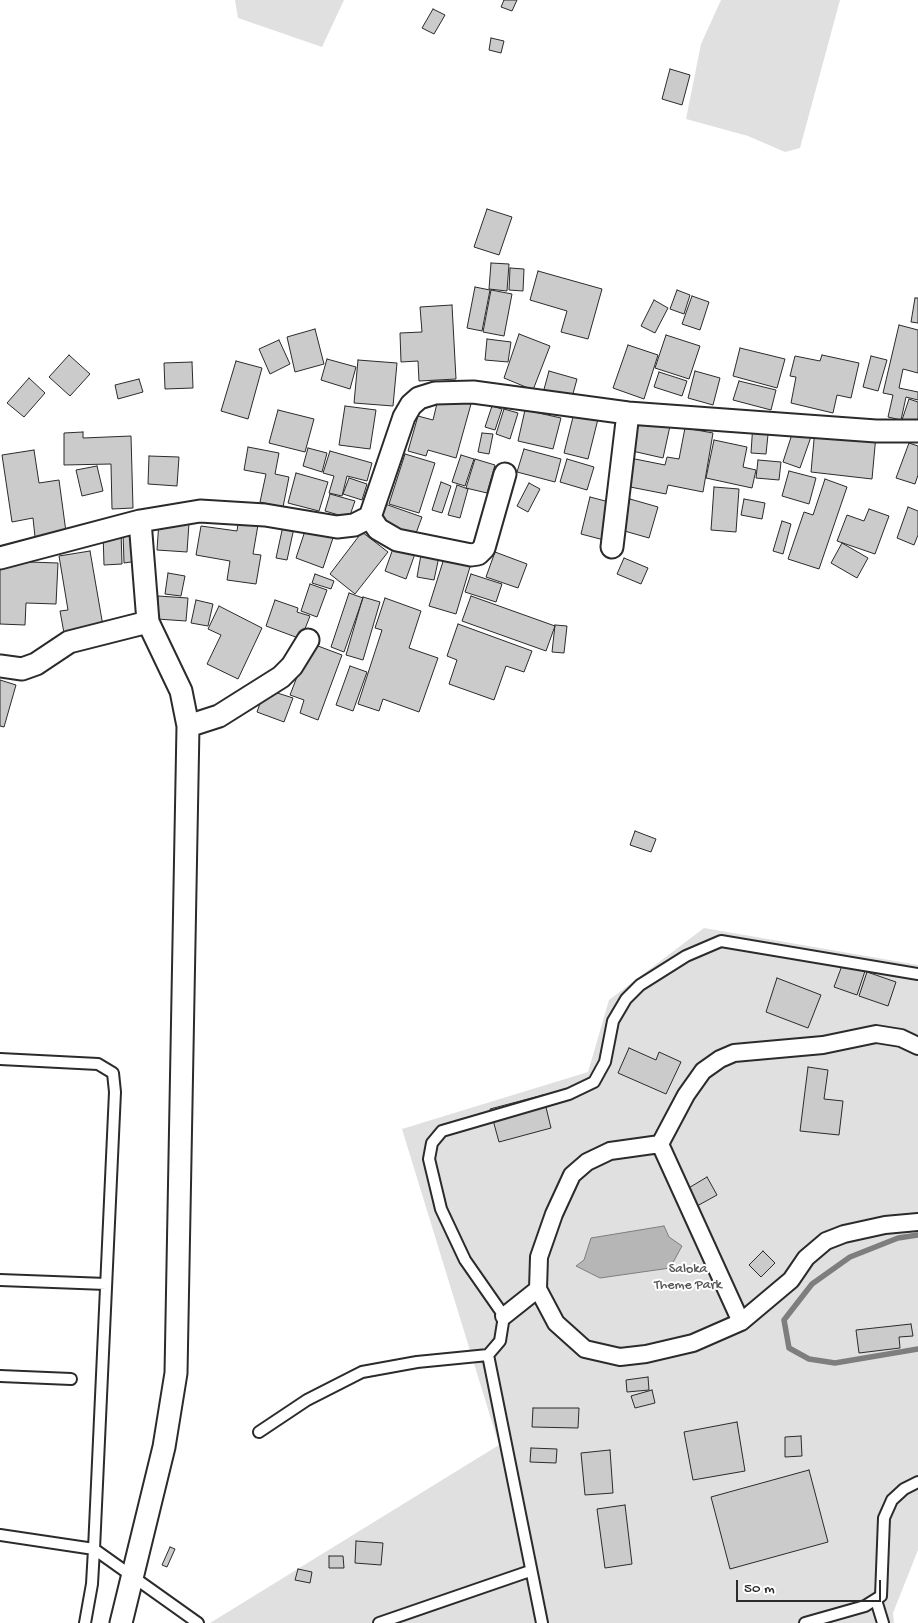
<!DOCTYPE html>
<style>
body{margin:0}
#map{position:relative;width:918px;height:1623px;overflow:hidden;background:#fff;font-family:"Gochi Hand",sans-serif}
canvas{display:block}
.scale{position:absolute;left:736px;top:1580px;width:145px;height:22px;box-sizing:border-box;border:2px solid #2b2b2b;border-top:0;padding-left:6px;font-size:15px;line-height:18px;white-space:nowrap;color:#2b2b2b;-webkit-text-stroke:4px #fff;paint-order:stroke}
</style>
<div id="map">
<canvas width="918" height="1623"></canvas>
<div class="scale">50 m</div>
</div>
<script>
const g = document.querySelector('canvas').getContext('2d');
g.lineJoin = 'round';
function paint(path, color) { g.fillStyle = color; g.fill(path, 'evenodd'); }
const poly = rows => new Path2D(rows.map(r => 'M' + r).join(''));
function stroke(path, color, width, dash) { g.strokeStyle = color; g.lineWidth = width; g.lineCap = dash ? 'butt' : 'round'; g.setLineDash(dash || []); g.stroke(path); }
function drawText(font, color, halo, rows, align = 'center') {
  g.font = font + ' "Gochi Hand",sans-serif'; g.lineWidth = 4; g.setLineDash([]); g.textBaseline = 'middle'; g.strokeStyle = halo; g.fillStyle = color; for (const [text, x, y, turn = 0] of rows) {
    g.save(); g.translate(x, y); g.rotate((+turn || 0) * Math.PI / 180); g.textAlign = isNaN(turn) ? turn : align; if (halo) g.strokeText(text, 0, 0); g.fillText(text, 0, 0); g.restore();
  }
}
const green = poly([
 [235,0,344,0,322,47,238,18],
 [721,0,840,0,800,148,785,152,748,136,686,119,701,44],
 [704,928,918,965,918,1550,893,1613,894,1623,210,1623,499,1445,402,1129,588,1072,609,1000]
]);
const water = poly([
 [664,1226,669,1237,682,1246,670,1268,600,1278,576,1266,584,1260,591,1238,664,1226]
]);
const stream = poly([
 [918,1235,898,1238,850,1257,812,1284,784,1320,789,1348,809,1359,835,1363,918,1349]
]);
const building = poly([
 [504,0,517,0,512,11,501,7,504,0],
 [433,9,445,15,434,34,422,28,433,9],
 [491,38,504,41,501,53,489,50,491,38],
 [670,69,690,75,682,105,662,99,670,69],
 [487,209,512,217,499,255,474,247,487,209],
 [491,263,509,264,507,291,489,289,491,263],
 [510,268,524,269,523,291,509,290,510,268],
 [538,271,602,289,588,339,561,332,567,311,530,300,538,271],
 [475,287,490,290,482,331,467,328,475,287],
 [491,290,512,294,504,336,483,332,491,290],
 [677,290,690,295,684,314,670,309,677,290],
 [692,296,709,302,700,330,682,324,692,296],
 [915,298,918,298,918,323,911,322,915,298],
 [654,300,668,308,655,333,641,326,654,300],
 [452,305,456,379,419,381,418,361,401,362,400,333,422,332,420,307,452,305],
 [899,325,918,330,918,373,903,369,899,388,918,392,918,400,906,397,901,420,888,417,893,395,883,393,899,325],
 [315,329,324,364,295,372,287,337,315,329],
 [519,334,550,346,533,390,504,378,519,334],
 [666,335,700,346,689,379,655,368,666,335],
 [487,339,511,342,508,362,485,360,487,339],
 [279,340,290,364,270,374,259,349,279,340],
 [628,345,658,355,644,399,613,388,628,345],
 [740,348,785,359,777,388,733,376,740,348],
 [69,355,90,374,70,396,49,377,69,355],
 [822,355,859,363,851,398,837,395,833,413,791,403,796,377,790,376,795,356,820,361,822,355],
 [871,356,887,360,878,391,863,387,871,356],
 [327,359,356,367,350,389,321,380,327,359],
 [358,360,397,363,393,406,354,403,358,360],
 [236,361,262,368,248,419,221,411,236,361],
 [192,362,193,388,165,389,164,363,192,362],
 [549,371,577,379,571,401,543,393,549,371],
 [695,371,720,378,713,405,688,398,695,371],
 [659,372,687,381,682,396,654,387,659,372],
 [29,378,45,393,24,417,7,403,29,378],
 [139,379,143,392,118,399,115,385,139,379],
 [739,381,776,390,771,410,733,400,739,381],
 [439,395,471,404,456,458,428,450,426,456,408,451,418,416,433,420,439,395],
 [909,399,918,402,918,425,902,420,909,399],
 [345,406,376,410,370,449,339,445,345,406],
 [492,406,502,409,495,430,485,427,492,406],
 [504,409,518,413,510,439,496,434,504,409],
 [575,409,599,415,588,459,564,453,575,409],
 [278,410,314,419,305,452,269,443,278,410],
 [525,410,561,418,553,449,518,441,525,410],
 [635,418,670,426,663,458,628,450,635,418],
 [753,423,769,425,766,454,751,453,753,423],
 [685,428,713,433,703,492,668,485,666,494,620,485,625,457,665,465,667,457,679,459,685,428],
 [794,428,812,434,800,468,783,462,794,428],
 [815,429,876,435,872,479,811,472,815,429],
 [83,432,83,438,131,436,133,508,112,509,111,464,64,465,64,433,83,432],
 [482,433,493,434,489,454,478,452,482,433],
 [714,440,747,447,743,467,756,470,752,488,706,478,714,440],
 [909,443,918,446,918,475,915,484,896,478,909,443],
 [248,447,279,453,275,474,289,477,283,507,260,502,266,474,244,470,248,447],
 [308,448,327,453,322,472,303,466,308,448],
 [524,449,561,459,555,482,517,472,524,449],
 [34,450,39,483,59,480,66,532,35,537,33,518,12,522,2,455,34,450],
 [330,451,372,463,367,481,347,476,342,496,329,493,334,476,323,473,330,451],
 [405,454,435,463,419,513,389,504,405,454],
 [461,455,474,459,465,486,452,482,461,455],
 [149,456,179,457,177,486,148,484,149,456],
 [475,459,495,465,487,493,466,488,475,459],
 [567,459,594,467,587,490,560,482,567,459],
 [758,460,781,462,779,480,756,478,758,460],
 [97,466,103,491,82,496,76,470,97,466],
 [789,471,816,478,809,504,782,496,789,471],
 [296,473,328,482,319,511,288,503,296,473],
 [349,478,367,484,362,500,343,494,349,478],
 [825,479,847,487,819,569,788,559,804,512,813,515,825,479],
 [441,482,451,486,442,513,432,510,441,482],
 [529,483,540,489,528,512,517,506,529,483],
 [457,485,468,489,460,518,448,515,457,485],
 [714,487,739,489,736,532,711,530,714,487],
 [330,494,355,501,349,518,325,511,330,494],
 [590,497,613,503,604,540,581,534,590,497],
 [630,499,658,507,649,538,621,530,630,499],
 [744,499,765,503,762,519,741,515,744,499],
 [385,504,422,517,415,536,378,523,385,504],
 [908,507,918,511,918,535,914,545,897,538,908,507],
 [869,509,889,516,875,554,837,541,847,515,864,521,869,509],
 [239,516,259,519,253,554,261,555,256,584,227,580,230,561,196,555,201,526,237,531,239,516],
 [159,521,189,523,187,552,157,550,159,521],
 [782,521,791,524,783,554,773,551,782,521],
 [308,522,335,532,323,568,296,558,308,522],
 [283,526,294,528,287,560,276,558,283,526],
 [121,531,122,564,104,565,103,532,121,531],
 [137,531,138,561,124,563,123,532,137,531],
 [362,532,388,552,355,594,330,574,362,532],
 [395,543,416,551,406,579,385,571,395,543],
 [842,543,868,558,857,578,831,563,842,543],
 [422,549,440,552,434,580,417,577,422,549],
 [90,551,103,626,64,633,60,611,68,610,59,556,90,551],
 [446,552,472,560,456,614,429,606,446,552],
 [495,552,527,564,518,588,486,577,495,552],
 [624,558,648,568,641,584,617,574,624,558],
 [0,561,58,563,56,604,26,603,25,625,0,624,0,561],
 [168,573,185,576,181,596,165,594,168,573],
 [315,574,334,581,331,589,312,583,315,574],
 [471,574,502,584,496,602,465,592,471,574],
 [310,584,327,590,317,617,301,611,310,584],
 [349,593,363,598,344,652,331,647,349,593],
 [158,596,188,598,186,621,157,619,158,596],
 [471,596,555,626,546,651,462,621,471,596],
 [363,597,380,602,363,660,346,655,363,597],
 [385,598,421,611,409,648,438,658,419,712,383,699,379,711,358,704,382,630,375,628,385,598],
 [196,600,213,604,208,626,191,623,196,600],
 [275,600,298,608,297,612,310,616,301,639,266,626,275,600],
 [219,606,262,628,238,679,207,664,221,635,208,629,219,606],
 [458,624,532,651,524,672,506,666,494,700,449,684,457,660,447,656,458,624],
 [555,625,567,626,564,653,552,652,555,625],
 [310,643,342,655,318,720,300,713,304,700,290,695,310,643],
 [350,666,367,672,353,711,336,705,350,666],
 [0,680,16,685,4,727,0,726,0,680],
 [265,689,293,698,284,722,257,712,265,689],
 [635,831,656,839,651,852,630,845,635,831],
 [843,963,865,971,857,995,834,987,843,963],
 [867,972,896,982,888,1006,859,996,867,972],
 [777,978,821,995,808,1028,766,1012,777,978],
 [629,1048,656,1060,659,1052,681,1062,666,1094,618,1073,629,1048],
 [808,1067,828,1070,824,1099,843,1101,839,1135,800,1131,808,1067],
 [543,1095,551,1128,499,1142,490,1109,543,1095],
 [707,1177,717,1195,697,1206,687,1189,707,1177],
 [763,1251,775,1263,761,1277,749,1265,763,1251],
 [911,1324,913,1336,899,1337,900,1348,859,1353,856,1330,911,1324],
 [648,1377,649,1390,627,1392,626,1380,648,1377],
 [652,1390,655,1403,635,1408,631,1396,652,1390],
 [533,1408,579,1408,578,1428,532,1427,533,1408],
 [737,1422,745,1471,693,1480,684,1432,737,1422],
 [801,1436,802,1456,785,1457,785,1437,801,1436],
 [531,1448,557,1449,556,1463,530,1462,531,1448],
 [610,1450,613,1493,585,1495,581,1453,610,1450],
 [809,1470,828,1542,730,1569,711,1497,809,1470],
 [625,1505,632,1564,605,1568,597,1509,625,1505],
 [356,1541,383,1543,381,1565,355,1563,356,1541],
 [170,1547,175,1549,167,1567,162,1565,170,1547],
 [329,1556,343,1556,344,1568,329,1568,329,1556],
 [298,1569,312,1572,310,1583,295,1580,298,1569]
]);
const service = poly([
 [0,1059,98,1064,113,1073,115,1092,94,1549,92,1584,85,1623],
 [0,1280,106,1284],
 [0,1376,71,1379],
 [259,1432,307,1400,362,1372,417,1362,488,1355],
 [0,1535,94,1549,198,1623],
 [876,1600,883,1623],
 [379,1623,530,1571],
 [542,1623,488,1355,500,1341,504,1316,465,1260,441,1209,429,1159,432,1143,442,1131,569,1094,594,1082,605,1062,613,1021,626,999,640,985,686,956,721,941,918,974],
 [805,1623,865,1606,881,1596,884,1518,892,1500,904,1489,918,1482]
]);
const pedestrian = poly([
 [660,1144,686,1095,703,1071,720,1059,734,1053,823,1045,876,1034,901,1038,918,1046],
 [538,1289,556,1323,585,1349,620,1357,646,1354,693,1343,741,1322,791,1280,806,1258,826,1241,844,1234,885,1225,918,1222],
 [504,1316,538,1289,539,1257,554,1214,572,1175,587,1162,610,1151,660,1144,741,1322]
]);
const minor = poly([
 [370,517,378,529,397,540,471,555,478,554,484,548,505,474],
 [612,547,628,413],
 [0,558,140,521,200,511,265,515,337,527,354,525,370,517,404,417,411,405,419,398,435,393,473,392,628,413,876,431,918,431],
 [0,666,22,669,36,664,69,642,148,622],
 [188,726,219,716,281,677,292,666,308,640],
 [121,1623,164,1447,176,1373,188,726,181,691,148,622,140,521]
]);
const parkNames = [
 ["Saloka",688,1270],
 ["Theme Park",688,1286]
];
paint(green, '#e0e0e0');
paint(water, '#b6b6b6');
stroke(water, '#7e7e7e', 1);
stroke(stream, '#7e7e7e', 5.5);
paint(building, '#cbcbcb');
stroke(building, '#2b2b2b', 1);
stroke(service, '#2b2b2b', 14);
stroke(pedestrian, '#2b2b2b', 20);
stroke(minor, '#2b2b2b', 25);
stroke(service, '#fff', 10);
stroke(pedestrian, '#fff', 16);
stroke(minor, '#fff', 21);
drawText('14px', '#585858', '#fff', parkNames);
</script>
